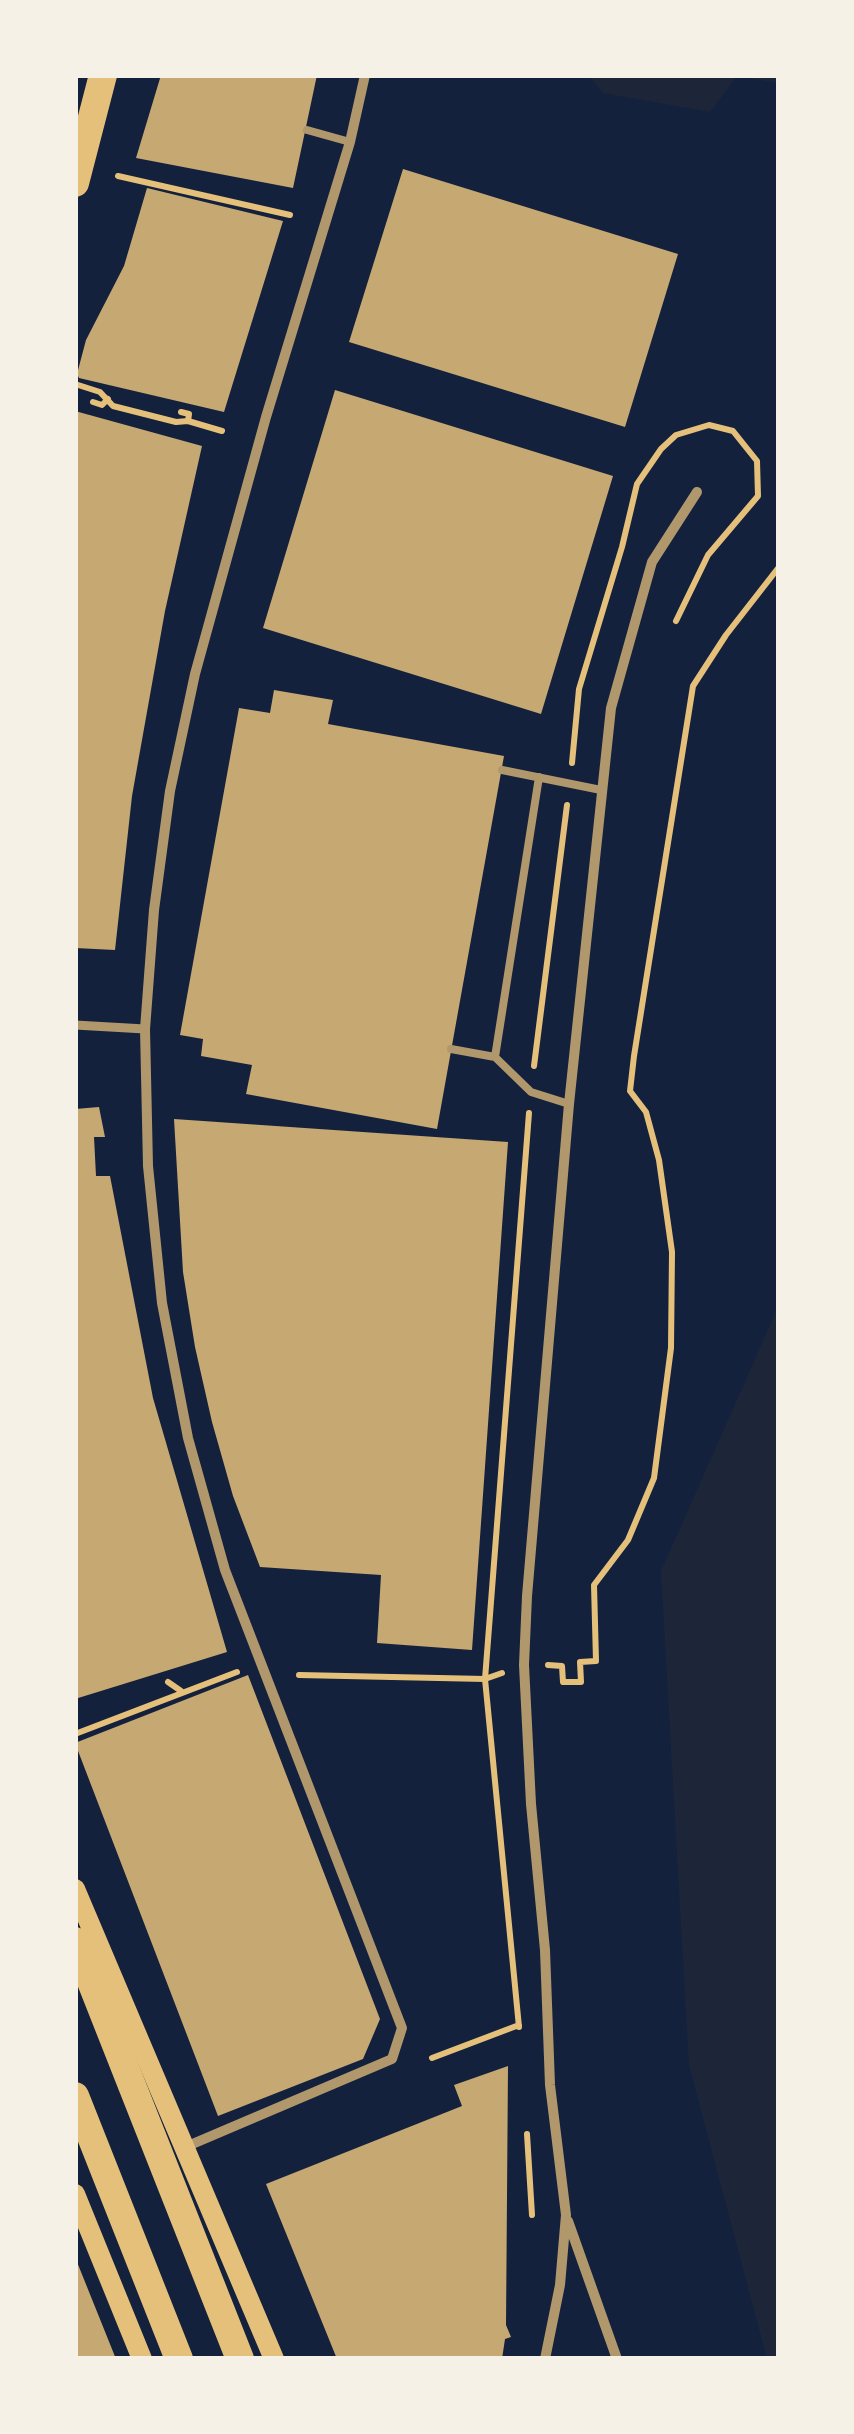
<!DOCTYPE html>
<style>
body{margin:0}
#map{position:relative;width:854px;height:2434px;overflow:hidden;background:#14213d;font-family:"Playfair Display",serif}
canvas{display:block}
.frame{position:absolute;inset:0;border:78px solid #f6f1e7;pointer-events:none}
</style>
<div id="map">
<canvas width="854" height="2434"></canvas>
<div class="frame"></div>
</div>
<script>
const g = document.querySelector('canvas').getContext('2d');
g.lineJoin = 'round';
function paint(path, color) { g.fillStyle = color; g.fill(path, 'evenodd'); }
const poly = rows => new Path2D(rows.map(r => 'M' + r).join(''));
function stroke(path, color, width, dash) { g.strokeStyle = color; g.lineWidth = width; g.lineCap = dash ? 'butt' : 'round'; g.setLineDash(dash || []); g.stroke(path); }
const green = poly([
 [588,75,779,75,779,83,737,76,710,112,603,93],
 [779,1305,779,2359,767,2359,689,2065,661,1571]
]);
const building = poly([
 [161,75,317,75,293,188,136,158],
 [403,169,678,254,625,427,349,342],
 [147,188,283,221,224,412,79,378,77,374,86,340,124,266],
 [335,390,613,476,541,714,263,628],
 [75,411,202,446,165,611,132,796,115,950,75,948],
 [274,690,333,700,328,724,504,756,437,1129,246,1094,252,1065,201,1056,203,1039,180,1035,239,708,270,713],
 [99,1107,105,1137,94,1137,96,1176,110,1176,153,1398,227,1652,75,1699,75,1109],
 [174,1119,508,1142,472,1650,377,1643,381,1575,260,1567,233,1496,212,1422,195,1347,183,1272],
 [248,1675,380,2019,363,2059,218,2116,75,1743],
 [508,2066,506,2325,511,2337,505,2339,502,2359,337,2359,266,2184,462,2106,454,2085],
 [75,2257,116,2359,75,2359]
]);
const path = poly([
 [118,176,290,215],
 [75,384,100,392,113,406,176,422,188,421,222,431],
 [93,402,102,405,108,399],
 [181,412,189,414,188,421],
 [572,763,579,689,622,547,637,484,661,449,676,435,709,425,733,431,757,461,758,496,708,555,676,621],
 [534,1066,567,805],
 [548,1665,562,1666,563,1682,581,1682,580,1662,596,1661,594,1585,628,1540,654,1478,671,1348,672,1252,659,1160,646,1112,630,1091,634,1056,693,686,726,635,779,567],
 [299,1675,485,1679,502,1673],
 [168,1682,181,1691],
 [75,1734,237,1672],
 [519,2027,485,1679,529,1113],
 [432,2058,519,2025],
 [527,2134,532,2215]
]);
const service = poly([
 [307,130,350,142],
 [502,770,601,790],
 [451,1049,495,1057,531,1092,569,1104],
 [495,1057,539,777]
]);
const pedestrian = poly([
 [75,1025,145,1029]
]);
const minor = poly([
 [183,2148,392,2059,402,2028,225,1570,188,1438,162,1303,148,1166,145,1029,154,910,170,791,195,674,266,417,350,142,365,75],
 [568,2221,617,2359],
 [545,2359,560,2285,566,2215,550,2085,545,1950,531,1804,524,1665,527,1596,569,1104,611,708,652,562,697,492]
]);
const secondary = poly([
 [75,1889,274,2359],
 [75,2194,142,2359]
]);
const trunk = poly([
 [75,183,103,75],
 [75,1941,240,2359],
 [75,2096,179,2359]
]);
paint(green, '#1d2539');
paint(building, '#c6a872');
stroke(path, '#e5c07b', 6);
stroke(service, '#b1986c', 8);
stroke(pedestrian, '#b1986c', 9);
stroke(minor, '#b1986c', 10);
stroke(secondary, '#e5c07b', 20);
stroke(trunk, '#e5c07b', 28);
</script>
